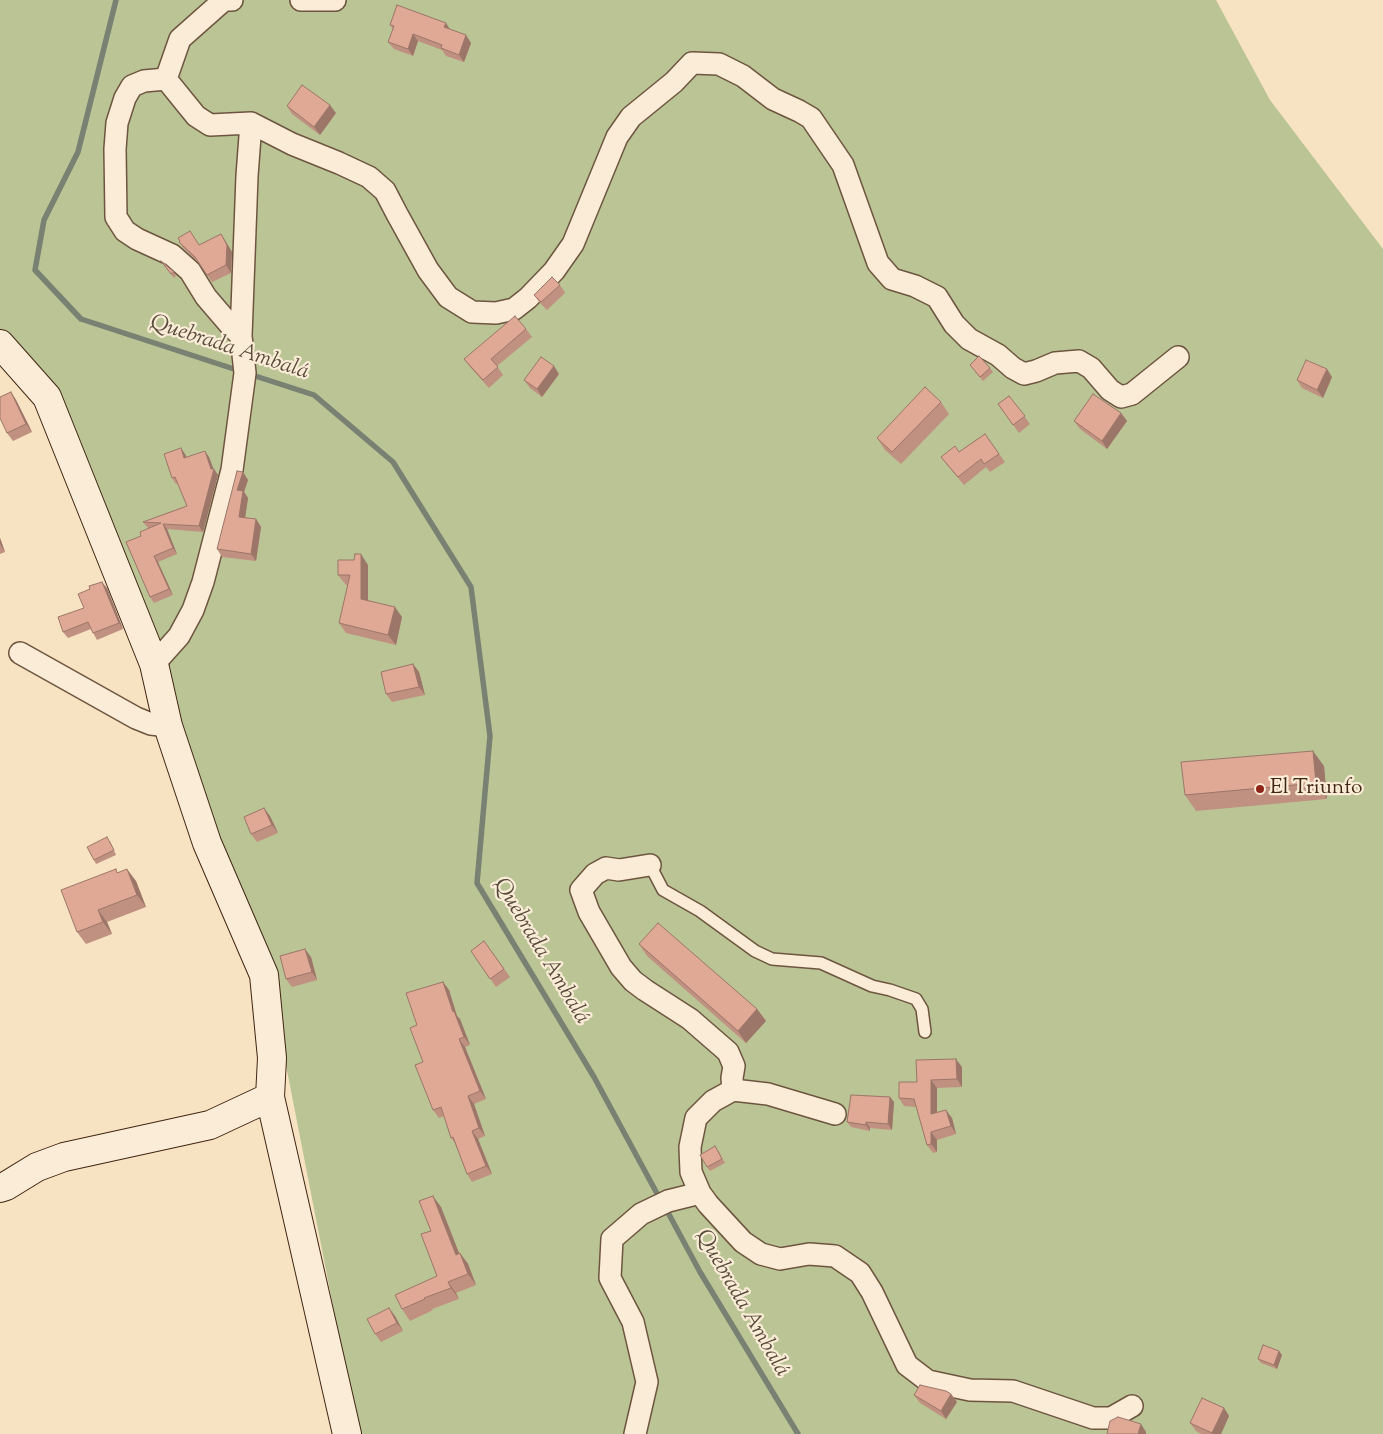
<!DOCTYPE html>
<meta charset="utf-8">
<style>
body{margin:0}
canvas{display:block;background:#f7e2c2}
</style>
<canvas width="1383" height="1434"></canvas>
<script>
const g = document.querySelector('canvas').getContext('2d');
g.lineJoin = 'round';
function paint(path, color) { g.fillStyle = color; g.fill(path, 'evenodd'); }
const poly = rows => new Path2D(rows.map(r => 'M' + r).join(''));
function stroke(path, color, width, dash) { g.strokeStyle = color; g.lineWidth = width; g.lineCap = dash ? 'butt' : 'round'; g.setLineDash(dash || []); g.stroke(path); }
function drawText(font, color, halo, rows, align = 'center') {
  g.font = font + ' "Sorts Mill Goudy",serif'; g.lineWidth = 4.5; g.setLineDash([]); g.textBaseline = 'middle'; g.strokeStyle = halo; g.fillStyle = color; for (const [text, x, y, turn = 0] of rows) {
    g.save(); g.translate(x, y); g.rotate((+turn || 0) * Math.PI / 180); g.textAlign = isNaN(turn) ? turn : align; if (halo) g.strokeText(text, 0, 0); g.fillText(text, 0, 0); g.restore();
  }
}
const green = poly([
 [0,0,1216,0,1270,100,1383,249,1383,1434,358,1434,268,973,181,726,51,391,0,333]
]);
const stream = poly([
 [116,0,78,152,44,220,35,270,81,319,240,371],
 [249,374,314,395,393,462,471,587,490,736,477,883,594,1077,660,1199],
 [665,1207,700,1272,798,1434]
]);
const lane = poly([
 [650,865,663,890,700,911,755,951,772,959,821,963,872,986,890,990,916,999,922,1009,925,1032]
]);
const street = poly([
 [301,0,335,0],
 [166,79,180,39,224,0,232,0],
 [241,336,230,325,206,297,190,271,172,255,137,239,125,231,116,217,115,149,117,123,125,98,132,86,144,81,166,79,196,116,210,125,251,123,292,144,339,163,369,177,385,191,397,214,428,270,448,297,472,312,496,313,514,309,528,298,554,271,573,244,617,137,631,117,674,82,692,63,719,64,743,76,773,99,799,111,811,118,843,165,878,263,892,279,915,286,937,297,954,324,969,339,998,355,1013,368,1024,374,1036,371,1055,363,1079,361,1091,368,1110,390,1121,397,1132,394,1178,357],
 [20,653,136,718,151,724,168,726],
 [154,664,179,636,193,610,203,582,232,470,245,373,241,336,247,176,251,123],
 [650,865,619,870,606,868,595,874,581,890,589,912,621,967,633,981,645,990,690,1019,728,1052,734,1066,732,1078,733,1090],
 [835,1114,768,1094,733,1090,713,1101,696,1118,690,1147,691,1172,700,1193,708,1204,743,1242,761,1254,780,1259,809,1254,835,1256,860,1273,872,1292,907,1365,928,1381,970,1390,1013,1391,1093,1418,1111,1418,1132,1406],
 [635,1434,647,1382,633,1322,610,1278,612,1239,641,1214,668,1201,700,1193]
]);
const secondary = poly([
 [0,344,47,397,154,664,168,726,207,843,264,975,272,1058,270,1097,347,1434],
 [0,1188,6,1186,37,1167,64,1157,210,1125,270,1097]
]);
const wall = poly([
 [446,23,450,30,471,43,464,62,446,56,442,50,418,41,413,56,394,49,388,42,393,29,390,25],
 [287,106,336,113,320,135,292,114],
 [221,234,226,242,232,252,231,273,212,282,199,263,184,249,179,242,199,245],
 [161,261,174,272,176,276,174,278],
 [560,285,565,293,547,310,540,303,534,295],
 [526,329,532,337,497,366,503,375,489,388,470,367,464,359],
 [970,365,990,368,993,372,983,381],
 [559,374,542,397,530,388,524,380],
 [1332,377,1323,398,1302,388,1297,380],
 [11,392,16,400,32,432,13,441,7,433],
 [1009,396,1030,424,1019,433,998,404],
 [941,402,949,414,901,464,885,450,877,438],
 [1121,413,1127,421,1107,449,1080,429,1074,421],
 [985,434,1005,462,990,472,986,467,964,485,947,465,941,457,959,452],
 [185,454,186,457,209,457,213,469,218,475,203,532,167,529,177,554,158,562,173,595,154,603,150,597,141,536,149,528,148,528,143,522,187,506,178,484,176,484,172,478],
 [243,472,248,480,244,492,248,498,245,518,256,519,261,527,256,561,222,557,217,549],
 [0,538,5,552,0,554],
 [368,565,368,600,402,617,396,645,346,633,339,623,348,585,346,585,338,575],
 [107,588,123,629,97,640,91,629,68,638,63,632,84,608],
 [413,664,419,672,425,695,392,702,386,694],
 [1324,766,1327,799,1196,811,1185,795],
 [270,816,278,833,257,842,251,834],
 [110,841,116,855,96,864,94,860],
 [119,873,136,881,146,907,107,922,112,934,86,944,77,932],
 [484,941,510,977,496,987,471,951],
 [639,944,757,1009,766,1021,746,1043,647,956],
 [311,957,317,980,292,987,286,979],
 [443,982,449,990,457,1016,460,1019,470,1045,465,1047,486,1099,474,1104,485,1136,478,1139,492,1174,472,1182,467,1174,455,1143,451,1138,444,1116,439,1118,433,1110,423,1062,417,1025],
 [962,1067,962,1087,937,1088,937,1113,952,1118,956,1134,937,1140,937,1152,933,1153,927,1145,916,1107,904,1106,899,1098,917,1082],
 [890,1097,894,1102,892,1130,870,1128,870,1131,851,1127,847,1122],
 [718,1150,725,1163,710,1171,707,1167],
 [441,1207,459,1253,460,1253,468,1264,476,1285,456,1293,459,1299,432,1309,433,1310,410,1321,402,1309,437,1276,431,1231],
 [395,1316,403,1331,381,1342,375,1334],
 [1279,1351,1282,1355,1277,1369,1261,1363,1258,1359],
 [951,1394,957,1402,946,1419,920,1403,914,1395],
 [1224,1408,1229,1416,1221,1434,1201,1434,1196,1431,1190,1423]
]);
const shadedWall = poly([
 [446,23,451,31,444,27],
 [413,34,418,41,413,56,408,49],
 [466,35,471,43,464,62,459,55],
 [330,105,336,113,320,135,314,127],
 [221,234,226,242,232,252,231,273,226,265],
 [554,366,559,374,542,397,537,389],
 [1327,369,1332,377,1323,398,1317,390],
 [11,392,16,400,32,432,26,424],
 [1121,413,1127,421,1107,449,1102,441],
 [181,448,185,454,189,464,184,458],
 [205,451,209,457,214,470,214,469,218,475,203,532,199,526,211,469],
 [243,472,248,480,244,492,248,498,244,525,239,517,237,490],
 [256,519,261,527,256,561,251,554],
 [163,524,167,529,177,554,173,548],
 [0,538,5,552,0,544],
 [361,554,368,565,368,609,361,599],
 [154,556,158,562,173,595,169,589],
 [102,582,107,588,123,629,119,623],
 [395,607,402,617,396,645,388,635],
 [413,664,419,672,425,695,419,687],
 [1313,751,1324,766,1327,799,1316,783],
 [264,808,270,816,278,833,272,825],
 [127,869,136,881,146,907,137,895],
 [98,910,107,922,112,934,103,922],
 [305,949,311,957,317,980,312,972],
 [443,982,449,990,457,1016,460,1019,470,1045,464,1037,453,1012],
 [757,1009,766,1021,746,1043,738,1031],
 [459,1039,465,1047,486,1099,480,1091],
 [956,1059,962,1067,962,1087,957,1079],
 [931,1080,937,1088,937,1122,931,1114],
 [468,1096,474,1104,485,1136,479,1128],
 [890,1097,894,1102,892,1130,888,1124],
 [946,1110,952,1118,956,1134,951,1126],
 [866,1122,870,1128,870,1131,866,1125],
 [472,1131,478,1139,492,1174,486,1166],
 [931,1132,937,1140,937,1152,931,1144],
 [433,1196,441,1207,464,1266,456,1255],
 [460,1253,468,1264,476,1285,468,1274],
 [448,1282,456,1293,459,1299,451,1288],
 [389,1308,395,1316,403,1331,397,1323],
 [1279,1351,1282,1355,1277,1369,1274,1365],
 [951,1394,957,1402,946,1419,941,1411],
 [1224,1408,1229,1416,1221,1434,1213,1434,1212,1433],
 [1141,1424,1146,1432,1146,1434,1138,1434]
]);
const building = poly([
 [397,5,446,23,444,27,466,35,459,55,441,48,442,45,413,34,408,49,388,42,394,26,390,25,397,5],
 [302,85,330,105,314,127,287,106,302,85],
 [190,231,199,245,221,234,227,245,226,265,207,275,195,257,179,242,180,241,178,238,190,231],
 [161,261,174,272,171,274,161,261],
 [552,277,560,285,541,302,534,295,552,277],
 [515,316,526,329,491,359,498,367,483,380,464,359,515,316],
 [979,356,990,368,980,377,970,365,979,356],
 [541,357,554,366,537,389,524,380,541,357],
 [1306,360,1327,369,1317,390,1297,380,1306,360],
 [925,387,941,402,892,452,877,438,925,387],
 [11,392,26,424,7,433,0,418,0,397,11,392],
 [1093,394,1121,413,1102,441,1074,421,1093,394],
 [1009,396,1025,416,1013,425,998,404,1009,396],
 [985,434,999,454,984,464,981,459,958,477,941,457,955,446,959,452,985,434],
 [181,448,184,458,205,451,211,469,214,469,199,526,163,524,173,548,154,556,169,589,150,597,126,542,141,536,140,532,161,523,143,522,187,506,175,477,172,478,164,454,181,448],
 [237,471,243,472,237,490,243,491,239,517,256,519,251,554,217,549,237,471],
 [355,554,361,554,361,599,395,607,388,635,339,623,350,575,338,575,338,560,354,560,355,554],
 [102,582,119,623,93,633,88,622,63,632,58,617,84,608,78,594,90,589,89,586,102,582],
 [413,664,419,687,386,694,381,672,413,664],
 [1313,751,1316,783,1185,795,1181,762,1313,751],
 [264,808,272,825,251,834,244,817,264,808],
 [107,837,114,850,94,860,87,847,107,837],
 [116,869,117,873,127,869,137,895,98,910,103,922,77,932,61,890,116,869],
 [658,923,757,1009,738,1031,639,944,658,923],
 [484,941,504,969,490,979,471,951,484,941],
 [305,949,312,972,286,979,280,956,305,949],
 [443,982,453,1012,454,1011,464,1037,459,1039,480,1091,468,1096,479,1128,472,1131,486,1166,467,1174,453,1137,451,1138,441,1107,433,1110,415,1065,423,1062,410,1028,417,1025,406,993,443,982],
 [956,1059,957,1079,931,1080,931,1114,946,1110,951,1126,931,1132,931,1144,927,1145,914,1099,899,1098,899,1082,917,1082,916,1060,956,1059],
 [851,1095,890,1097,888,1124,866,1122,866,1125,847,1122,851,1095],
 [715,1146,722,1159,707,1167,700,1155,715,1146],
 [433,1196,456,1255,460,1253,468,1274,448,1282,451,1288,424,1298,425,1299,402,1309,395,1295,437,1276,421,1234,431,1231,419,1201,433,1196],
 [389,1308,397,1323,375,1334,367,1319,389,1308],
 [1263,1345,1279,1351,1274,1365,1258,1359,1263,1345],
 [920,1385,946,1391,951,1394,941,1411,914,1395,920,1385],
 [1202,1398,1224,1408,1212,1433,1190,1423,1202,1398],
 [1118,1417,1141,1424,1138,1434,1107,1434,1110,1421,1118,1417]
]);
const markers = [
 [1260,789,5,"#8f2418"]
];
const poiNames = [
 ["El Triunfo",1270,789]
];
const waterNames = [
 ["Quebrada Ambalá",229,349,18],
 ["Quebrada Ambalá",540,952,59],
 ["Quebrada Ambalá",741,1304,60]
];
paint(green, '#bac495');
stroke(stream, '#788172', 5.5);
stroke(lane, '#6e553f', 14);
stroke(street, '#6e553f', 24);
stroke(secondary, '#412613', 30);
stroke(lane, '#faecd7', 11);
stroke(street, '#faecd7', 21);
stroke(secondary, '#faecd7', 28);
paint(wall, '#c09181');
paint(shadedWall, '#9c7669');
paint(building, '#dfa996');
stroke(building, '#9c7669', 1);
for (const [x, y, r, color] of markers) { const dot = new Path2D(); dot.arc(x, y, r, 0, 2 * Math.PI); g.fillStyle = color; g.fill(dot); stroke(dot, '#faecd7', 2); }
drawText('21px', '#412613', '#faecd7', poiNames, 'left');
drawText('italic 22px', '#584c3b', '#faecd7', waterNames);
</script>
